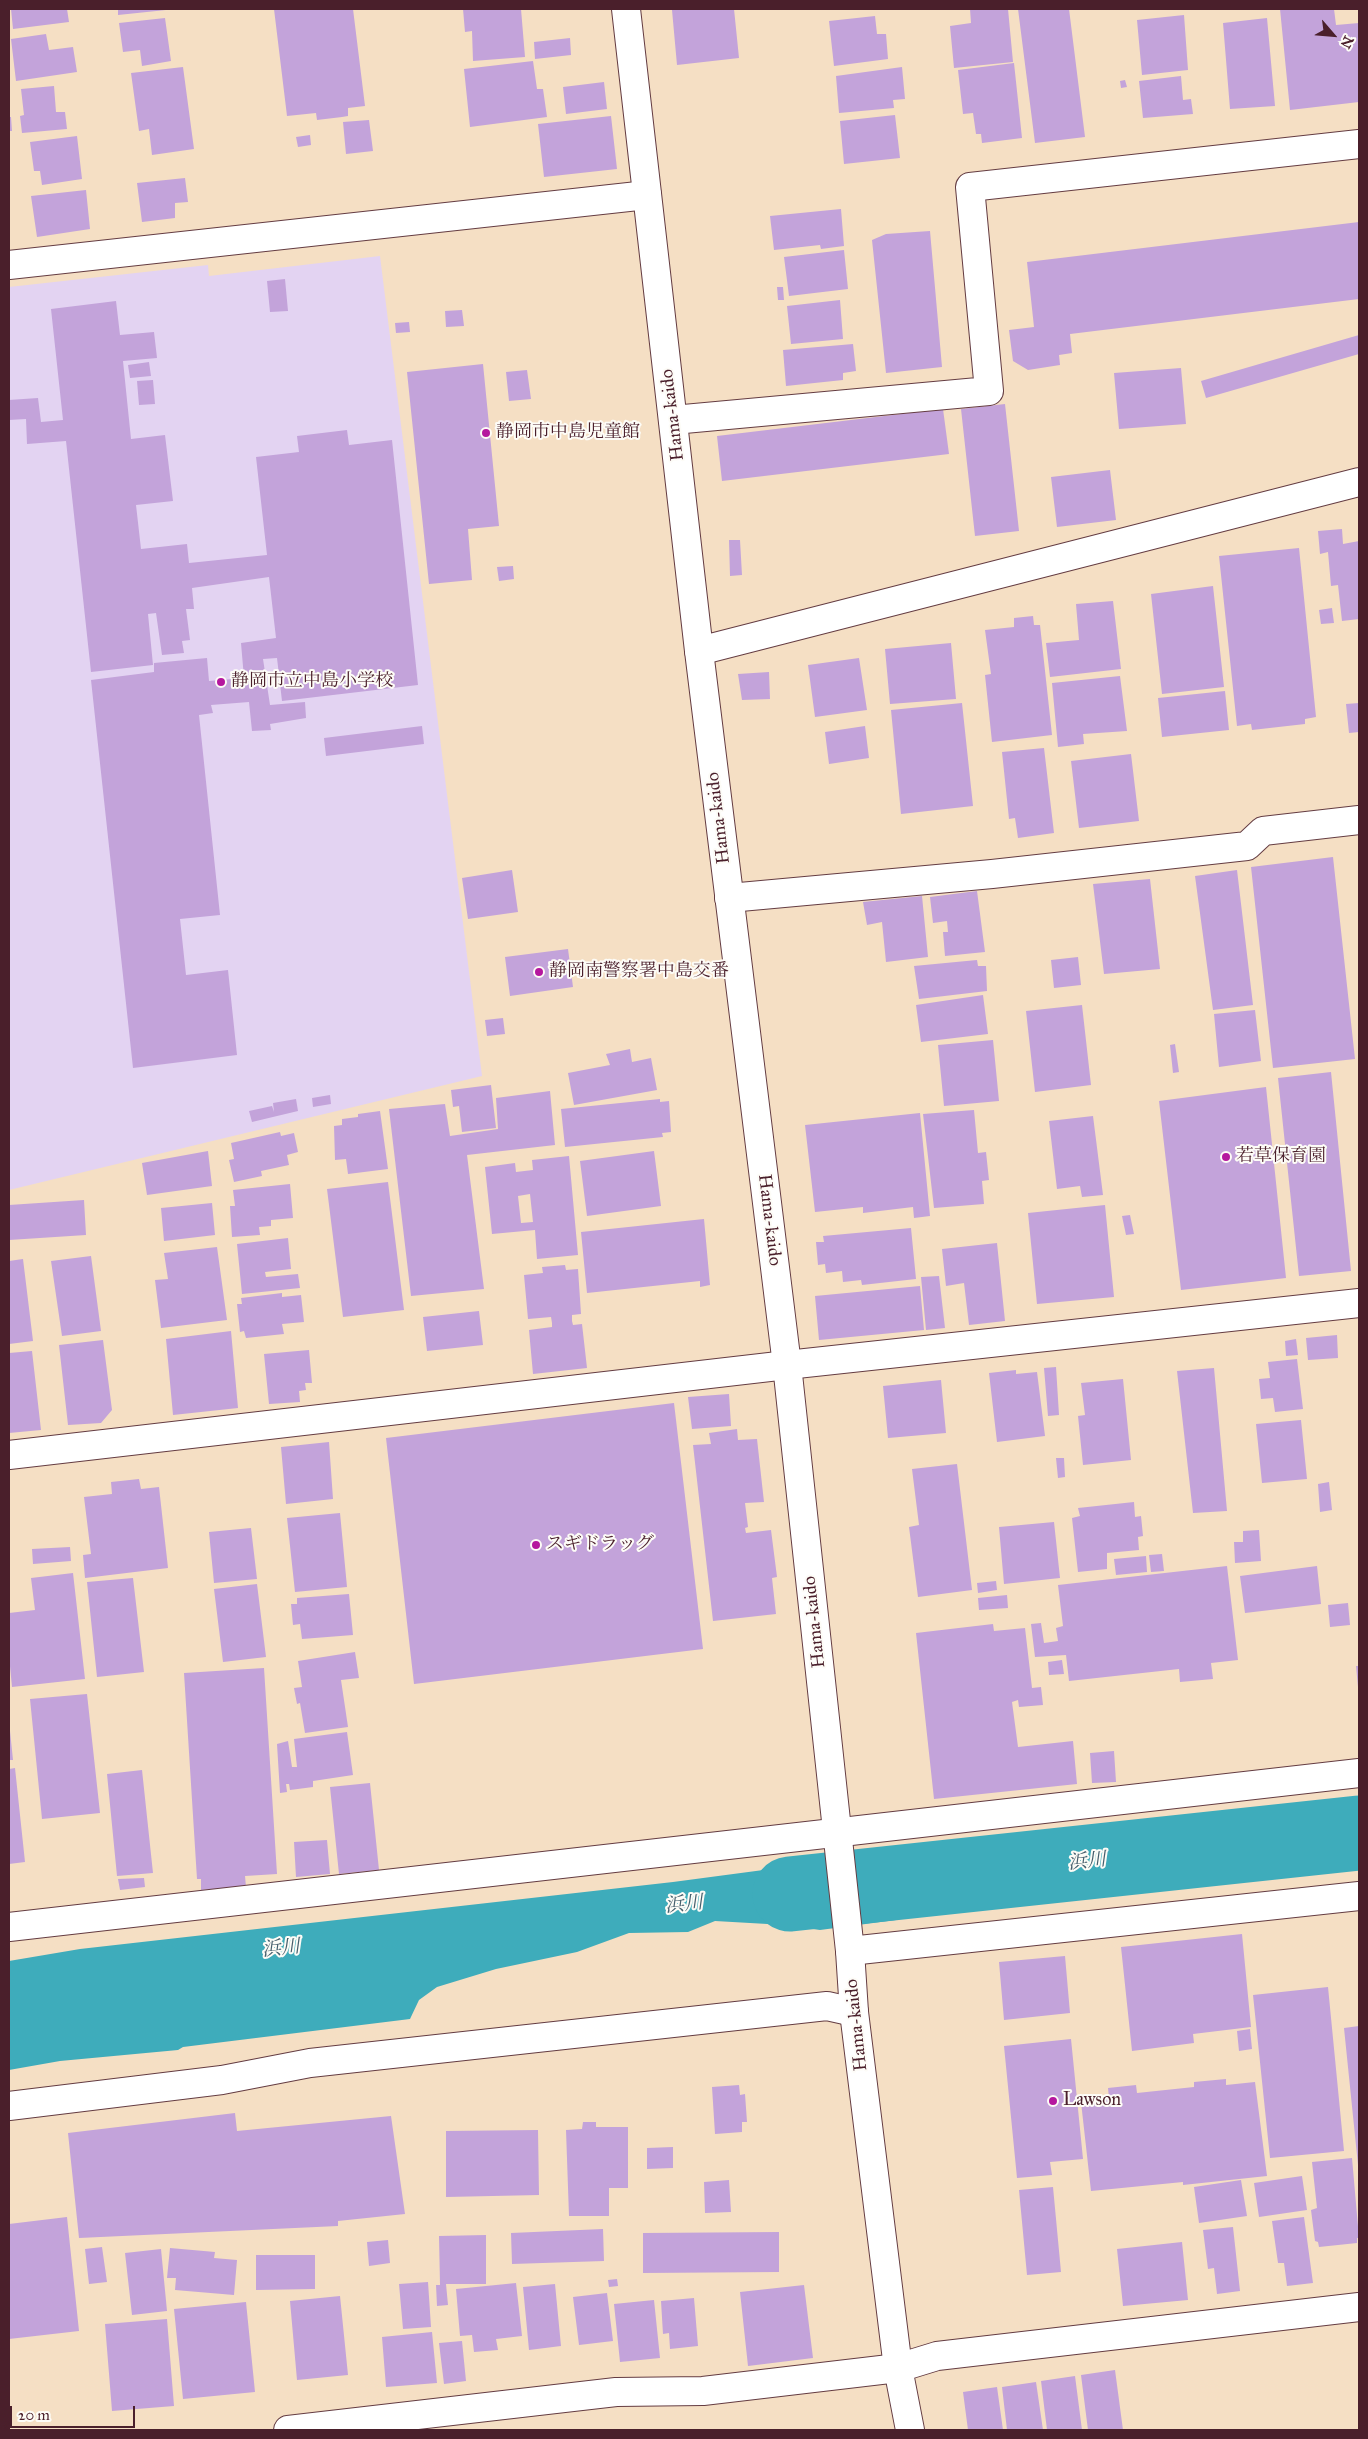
<!DOCTYPE html>
<meta charset="utf-8">
<style>
body{margin:0}
#map{position:relative;width:1368px;height:2439px;overflow:hidden;background:#f5dfc4;font-family:"IM FELL Great Primer",serif}
canvas{display:block}
.frame{position:absolute;inset:0;border:10px solid #4a1f2b;pointer-events:none}
.north{position:absolute;left:1308px;top:10px;width:50px;height:50px;-webkit-text-stroke:4px #fdfcf7;paint-order:stroke;rotate:117deg;font-size:14px;font-weight:700;line-height:20px;text-align:center;color:#4a1f2b}
.north::after{content:'';display:block;margin:auto;width:18px;height:22px;background:#4a1f2b;clip-path:polygon(50% 0,100% 100%,50% 72%,0 100%)}
.scale{position:absolute;left:10px;top:2406px;width:125px;height:22px;box-sizing:border-box;border:2px solid #4a1f2b;border-top:0;padding-left:6px;font-size:15px;line-height:18px;white-space:nowrap;color:#4a1f2b;-webkit-text-stroke:4px #fdfcf7;paint-order:stroke}
</style>
<div id="map">
<canvas width="1368" height="2439"></canvas>
<div class="frame"></div>
<div class="north">N</div>
<div class="scale">20 m</div>
</div>
<script>
const g = document.querySelector('canvas').getContext('2d');
g.lineJoin = 'round';
function paint(path, color) { g.fillStyle = color; g.fill(path, 'evenodd'); }
const poly = rows => new Path2D(rows.map(r => 'M' + r).join(''));
function stroke(path, color, width, dash) { g.strokeStyle = color; g.lineWidth = width; g.lineCap = dash ? 'butt' : 'round'; g.setLineDash(dash || []); g.stroke(path); }
function drawText(font, color, halo, rows, align = 'center') {
  g.font = font + ' "IM FELL Great Primer","Noto Serif JP",serif'; g.lineWidth = 4; g.setLineDash([]); g.textBaseline = 'middle'; g.strokeStyle = halo; g.fillStyle = color; for (const [text, x, y, turn = 0] of rows) {
    g.save(); g.translate(x, y); g.rotate((+turn || 0) * Math.PI / 180); g.textAlign = isNaN(turn) ? turn : align; if (halo) g.strokeText(text, 0, 0); g.fillText(text, 0, 0); g.restore();
  }
}
const built = poly([
 [380,256,482,1076,9,1190,9,287,208,265,209,276]
]);
const water = poly([
 [810,1855,891,1856,896,1920,820,1930,785,1925,715,1921,688,1932,629,1933,577,1952,496,1969,437,1987,419,2000,410,2019,183,2047,178,2050,60,2061,9,2070,9,1961,80,1949,673,1882,786,1867]
]);
const river = poly([
 [790,1894,1359,1833]
]);
const building = poly([
 [11,9,67,9,69,22,13,29],
 [118,9,166,9,166,10,118,15],
 [274,9,353,9,365,106,348,108,348,116,342,117,317,120,316,113,287,116],
 [463,9,521,9,525,57,473,61,472,31,465,32],
 [688,9,734,9,739,58,677,65,672,10],
 [970,9,1008,9,1013,62,954,68,950,26,971,23],
 [1018,9,1069,9,1085,137,1035,143],
 [1280,9,1334,9,1336,25,1359,23,1359,102,1290,110],
 [1184,15,1188,70,1142,75,1137,20],
 [875,16,877,34,886,34,888,59,834,66,829,21],
 [165,18,171,61,142,66,140,50,123,52,119,23],
 [1267,18,1275,106,1230,109,1223,23],
 [46,34,49,50,73,47,77,72,16,81,11,39],
 [570,38,571,55,535,59,534,42],
 [533,61,537,89,543,89,547,117,470,127,464,69],
 [1014,63,1022,138,982,143,981,134,976,134,973,113,963,114,958,70],
 [183,67,194,149,152,155,149,129,139,131,131,73],
 [902,67,905,99,893,100,894,108,839,113,836,76],
 [1181,76,1183,100,1191,99,1193,114,1143,118,1139,81],
 [1125,80,1127,87,1121,88,1120,81],
 [604,82,607,109,566,114,563,87],
 [54,86,56,112,65,112,67,129,22,133,20,116,24,115,21,89],
 [895,115,900,158,844,164,840,121],
 [611,116,617,169,544,177,538,124],
 [9,117,11,117,12,131,9,131],
 [369,120,373,151,346,154,343,122],
 [310,135,311,145,298,147,296,137],
 [77,136,82,179,42,185,40,171,34,171,30,142],
 [185,178,188,202,175,203,175,218,142,222,137,183],
 [86,190,90,229,37,237,31,196],
 [841,209,844,246,821,249,820,245,774,250,770,216],
 [1359,222,1359,299,1070,334,1072,353,1059,355,1060,365,1028,370,1013,361,1009,330,1034,327,1027,262],
 [930,231,942,367,886,373,872,240,886,234],
 [844,250,848,289,789,296,784,257],
 [285,279,288,311,270,312,267,281],
 [777,287,783,287,784,300,778,300],
 [840,300,843,339,791,344,787,306],
 [116,301,120,335,154,332,157,358,123,361,131,439,165,435,173,501,136,505,141,549,187,544,189,563,267,555,256,457,299,452,297,436,347,430,349,445,392,440,418,685,282,701,277,658,263,659,270,705,305,702,306,718,270,724,271,730,252,731,249,702,211,705,213,713,199,715,220,915,180,919,186,975,228,970,237,1055,133,1068,91,680,154,672,154,663,207,658,209,681,244,678,241,643,276,638,269,577,192,588,194,609,186,609,190,640,182,641,184,653,162,655,156,613,148,614,153,665,91,672,66,441,27,444,26,419,9,420,9,400,38,398,41,422,63,420,51,309],
 [462,310,464,326,446,327,445,311],
 [409,322,410,332,396,333,395,323],
 [1359,335,1359,354,1206,398,1201,381],
 [853,344,856,371,843,373,843,380,786,386,783,350],
 [149,362,151,376,130,378,128,365],
 [483,364,499,526,468,529,472,580,429,584,407,372],
 [1181,368,1186,424,1119,429,1114,373],
 [527,370,531,399,509,401,506,372],
 [153,380,155,404,139,405,137,381],
 [1005,404,1019,531,975,536,961,409],
 [943,409,949,454,722,481,717,436],
 [1110,470,1116,520,1057,527,1051,477],
 [1342,529,1343,544,1359,541,1359,619,1342,621,1338,585,1331,586,1328,552,1320,554,1318,531],
 [729,540,740,540,742,575,730,576],
 [1299,548,1316,717,1305,719,1305,724,1252,730,1251,724,1237,726,1219,556],
 [513,566,514,579,499,581,497,567],
 [1213,586,1224,687,1162,694,1151,594],
 [1113,601,1121,669,1050,677,1046,643,1079,640,1076,604],
 [1332,608,1334,623,1321,624,1319,610],
 [1033,616,1034,625,1040,625,1052,735,992,742,985,675,991,674,985,630,1014,627,1014,618],
 [951,643,956,699,890,704,885,649],
 [859,658,867,710,815,717,808,665],
 [769,672,770,699,742,700,738,674],
 [1120,676,1127,731,1083,734,1084,744,1058,747,1052,683],
 [1225,691,1229,730,1162,737,1158,698],
 [962,703,973,806,901,814,891,710],
 [1359,703,1359,732,1349,733,1346,704],
 [422,726,424,744,326,756,324,738],
 [865,726,869,758,829,764,825,732],
 [1044,748,1054,833,1018,838,1015,818,1009,819,1002,752],
 [1131,754,1139,821,1079,828,1071,761],
 [1333,857,1355,1059,1273,1068,1251,867],
 [512,870,518,912,468,919,462,878],
 [1237,870,1253,1005,1213,1010,1195,876],
 [1150,879,1160,969,1104,974,1093,884],
 [977,891,985,952,945,956,943,932,948,932,947,921,933,923,930,897],
 [922,896,928,957,886,962,882,922,867,925,863,902],
 [568,949,573,987,510,996,505,957],
 [1078,957,1081,985,1054,988,1051,960],
 [977,960,978,966,986,966,987,991,919,999,914,966],
 [983,995,988,1034,921,1042,916,1005],
 [1082,1005,1091,1085,1035,1092,1026,1011],
 [1255,1010,1261,1061,1219,1067,1214,1014],
 [503,1018,505,1034,487,1036,485,1020],
 [993,1040,999,1101,944,1106,938,1045],
 [1175,1044,1179,1072,1173,1073,1170,1045],
 [630,1049,632,1062,651,1058,657,1090,574,1105,568,1073,610,1065,606,1054],
 [1331,1072,1351,1271,1299,1276,1278,1078],
 [491,1085,496,1128,462,1132,459,1106,453,1107,451,1090],
 [1266,1087,1286,1278,1181,1290,1159,1101],
 [550,1091,555,1145,467,1155,484,1289,411,1296,389,1109,445,1104,450,1136,498,1129,496,1098],
 [330,1095,331,1104,313,1107,312,1098],
 [296,1099,298,1111,252,1122,249,1111,272,1106,274,1112,273,1103],
 [660,1099,660,1102,669,1101,671,1132,662,1133,663,1137,565,1147,561,1109],
 [974,1110,978,1153,986,1152,989,1180,982,1181,984,1204,934,1208,923,1114],
 [380,1111,388,1169,348,1174,346,1159,335,1160,334,1126,342,1125,342,1119,358,1117,358,1114],
 [920,1113,930,1216,914,1218,913,1207,863,1213,863,1207,815,1212,805,1125],
 [1093,1116,1103,1195,1082,1197,1080,1186,1057,1189,1049,1121],
 [280,1132,281,1136,294,1133,298,1152,287,1155,289,1165,261,1171,262,1176,234,1182,229,1160,234,1159,231,1143],
 [208,1151,212,1186,147,1195,142,1163],
 [654,1151,661,1206,587,1216,580,1161],
 [569,1156,578,1255,537,1259,535,1230,492,1234,485,1167,515,1163,516,1172,533,1170,532,1160],
 [530,1194,533,1222,521,1223,518,1196],
 [388,1182,404,1310,343,1317,327,1189],
 [290,1184,293,1218,271,1220,271,1226,259,1227,260,1235,232,1237,230,1206,235,1206,233,1190],
 [84,1200,86,1235,9,1240,9,1205],
 [212,1203,215,1235,164,1241,161,1208],
 [1105,1205,1114,1297,1037,1304,1028,1213],
 [1130,1215,1134,1234,1126,1235,1122,1216],
 [704,1219,710,1285,700,1287,700,1281,587,1293,581,1232],
 [911,1228,916,1279,862,1285,861,1280,843,1282,842,1271,826,1273,825,1264,818,1265,816,1242,824,1242,823,1236],
 [288,1238,291,1269,265,1272,266,1277,298,1274,300,1288,242,1294,237,1244],
 [997,1243,1005,1321,969,1325,964,1283,946,1286,942,1249],
 [217,1247,227,1320,161,1328,155,1280,168,1279,164,1253],
 [91,1256,101,1331,62,1336,51,1261],
 [23,1259,33,1341,9,1344,9,1261],
 [565,1265,566,1270,578,1269,581,1314,572,1315,572,1321,573,1325,582,1324,587,1368,533,1374,529,1330,552,1327,552,1323,551,1317,528,1319,524,1275,543,1273,542,1267],
 [939,1276,945,1328,926,1330,921,1277],
 [920,1286,924,1330,819,1340,815,1296],
 [282,1293,282,1297,301,1295,304,1322,282,1324,284,1334,246,1338,244,1331,240,1332,237,1304,242,1304,241,1298],
 [479,1311,483,1345,427,1351,423,1317],
 [231,1331,238,1408,173,1415,166,1339],
 [1337,1335,1338,1358,1308,1360,1306,1338],
 [1296,1339,1298,1355,1286,1356,1285,1341],
 [103,1340,112,1410,101,1423,68,1425,59,1345],
 [309,1350,312,1383,305,1383,306,1390,299,1391,300,1402,269,1404,264,1354],
 [32,1351,41,1430,9,1433,9,1353],
 [1297,1359,1303,1409,1275,1412,1273,1398,1261,1399,1259,1379,1270,1378,1268,1362],
 [1056,1367,1059,1415,1048,1416,1044,1368],
 [1214,1368,1227,1511,1193,1513,1177,1371],
 [1016,1370,1016,1374,1037,1372,1045,1436,997,1442,989,1373],
 [1123,1379,1131,1460,1083,1465,1078,1416,1085,1415,1081,1383],
 [941,1380,946,1433,888,1438,883,1386],
 [729,1394,731,1426,692,1429,688,1397],
 [674,1403,703,1649,414,1684,386,1438],
 [1301,1420,1307,1479,1262,1483,1256,1424],
 [737,1429,738,1440,757,1439,764,1502,745,1503,748,1527,745,1528,746,1533,771,1530,777,1577,772,1578,776,1614,713,1621,693,1445,711,1444,709,1433],
 [329,1442,333,1499,286,1504,281,1447],
 [1056,1458,1064,1458,1065,1477,1058,1478],
 [957,1464,972,1590,918,1597,909,1527,919,1525,912,1469],
 [139,1479,141,1489,159,1487,168,1568,85,1578,83,1555,91,1554,84,1497,112,1494,111,1482],
 [1329,1482,1332,1510,1320,1512,1318,1484],
 [1134,1502,1135,1517,1141,1516,1143,1536,1138,1537,1139,1550,1107,1553,1107,1569,1078,1572,1072,1518,1080,1516,1078,1508],
 [340,1513,347,1587,295,1592,287,1518],
 [1054,1522,1060,1578,1004,1584,999,1527],
 [251,1528,257,1579,214,1583,209,1532],
 [1259,1530,1261,1561,1235,1563,1234,1542,1243,1542,1243,1531],
 [70,1547,71,1561,33,1564,32,1549],
 [1162,1554,1164,1571,1151,1572,1149,1555],
 [1146,1556,1147,1572,1116,1575,1114,1559],
 [1227,1566,1238,1660,1211,1663,1213,1679,1180,1682,1179,1669,1069,1681,1066,1655,1035,1657,1031,1624,1041,1623,1044,1643,1058,1641,1056,1628,1063,1626,1058,1585],
 [1317,1566,1321,1604,1245,1613,1240,1576],
 [73,1573,85,1679,12,1687,9,1656,9,1613,35,1610,31,1578],
 [133,1578,144,1672,97,1677,87,1582],
 [996,1581,997,1590,978,1593,977,1583],
 [257,1584,266,1657,223,1662,214,1589],
 [349,1594,353,1635,302,1639,300,1624,293,1625,291,1604,297,1604,297,1598],
 [1007,1595,1008,1608,979,1610,978,1598],
 [1348,1603,1350,1625,1330,1627,1328,1605],
 [993,1624,994,1631,1025,1628,1032,1688,1041,1687,1043,1705,1019,1707,1018,1700,1012,1702,1018,1747,1073,1741,1077,1784,934,1799,916,1633],
 [355,1652,359,1678,341,1680,348,1727,305,1733,300,1703,297,1704,294,1688,302,1687,298,1661],
 [1062,1660,1064,1674,1049,1675,1048,1662],
 [1356,1666,1359,1666,1359,1687,1358,1687],
 [264,1668,277,1874,245,1876,246,1887,201,1890,201,1879,197,1879,184,1673],
 [87,1694,100,1813,42,1819,30,1699],
 [10,1731,13,1760,9,1760,9,1732],
 [347,1732,353,1775,313,1781,313,1787,290,1790,289,1784,286,1784,287,1792,280,1793,277,1744,288,1741,292,1767,297,1767,294,1739],
 [1114,1751,1116,1782,1092,1783,1090,1753],
 [15,1768,25,1862,9,1864,9,1769],
 [142,1770,153,1873,117,1876,107,1774],
 [370,1783,379,1870,339,1874,330,1787],
 [327,1840,330,1874,296,1877,294,1842],
 [144,1878,145,1887,120,1890,118,1879],
 [1242,1934,1251,2027,1193,2034,1194,2043,1132,2051,1121,1947],
 [1065,1956,1070,2013,1004,2020,999,1962],
 [1328,1987,1344,2151,1270,2158,1253,1995],
 [1359,2026,1359,2165,1358,2165,1344,2028],
 [1250,2029,1252,2049,1239,2051,1237,2031],
 [1071,2039,1083,2159,1050,2162,1052,2175,1017,2178,1004,2046],
 [1226,2079,1226,2085,1255,2082,1267,2176,1183,2185,1183,2182,1091,2191,1081,2102,1109,2098,1108,2088,1136,2085,1137,2093,1194,2087,1194,2082],
 [739,2085,740,2095,745,2094,747,2122,742,2122,742,2132,715,2134,712,2087],
 [235,2113,237,2131,391,2116,405,2214,338,2221,338,2226,79,2238,68,2133],
 [583,2122,596,2122,596,2127,628,2127,628,2188,609,2188,609,2216,569,2216,566,2130,582,2129],
 [538,2130,539,2195,446,2197,446,2131],
 [673,2147,673,2168,647,2169,647,2148],
 [1352,2158,1359,2238,1357,2238,1357,2243,1319,2247,1318,2242,1315,2241,1311,2210,1317,2208,1312,2162],
 [1302,2176,1307,2210,1259,2217,1254,2183],
 [729,2180,731,2212,705,2213,704,2182],
 [1241,2180,1247,2216,1199,2223,1194,2187],
 [1053,2187,1061,2272,1027,2275,1019,2190],
 [67,2217,79,2331,9,2339,9,2224],
 [1304,2217,1313,2283,1287,2286,1284,2263,1278,2263,1272,2221],
 [1233,2227,1240,2291,1217,2294,1214,2268,1208,2269,1203,2230],
 [603,2229,604,2261,512,2264,511,2233],
 [779,2232,779,2272,643,2273,643,2233],
 [486,2235,486,2284,446,2284,448,2305,437,2306,436,2285,440,2285,439,2236],
 [388,2240,390,2263,369,2266,367,2242],
 [1182,2242,1188,2300,1123,2306,1117,2249],
 [102,2247,107,2282,89,2284,85,2249],
 [170,2248,215,2252,214,2258,237,2260,234,2295,175,2290,176,2278,167,2278],
 [161,2249,167,2311,132,2315,125,2253],
 [256,2255,315,2255,315,2289,256,2290],
 [617,2279,618,2286,609,2287,608,2280],
 [428,2282,431,2327,403,2329,399,2284],
 [516,2283,522,2336,496,2339,498,2350,474,2352,472,2335,460,2336,456,2289],
 [555,2284,561,2346,529,2350,523,2287],
 [804,2285,813,2358,748,2366,740,2292],
 [607,2293,613,2341,579,2345,573,2297],
 [340,2296,348,2375,297,2380,290,2301],
 [694,2298,698,2346,670,2349,669,2333,663,2334,661,2301],
 [654,2300,660,2358,620,2362,614,2304],
 [246,2302,255,2392,183,2399,174,2309],
 [167,2319,174,2406,112,2411,105,2324],
 [432,2332,437,2383,386,2387,382,2337],
 [462,2341,466,2381,444,2384,439,2343],
 [1115,2370,1123,2430,1088,2430,1081,2375],
 [1075,2376,1082,2430,1047,2430,1041,2381],
 [1036,2382,1043,2430,1007,2430,1002,2387],
 [997,2387,1003,2430,968,2430,963,2392]
]);
const street = poly([
 [9,265,647,195],
 [673,420,989,391,970,187,1359,144],
 [699,651,1359,482],
 [729,898,992,874,1247,846,1263,831,1359,820],
 [9,1455,787,1365,1359,1303],
 [9,1927,1359,1773],
 [850,1951,1359,1896],
 [9,2106,222,2080,310,2063,827,2006,854,2012],
 [288,2430,616,2392,703,2391,898,2368,937,2356,1359,2307]
]);
const secondary = poly([
 [626,9,699,651,787,1365,850,1951,854,2012,898,2368,910,2430]
]);
const markers = [
 [486,433,5,"#b5179e"],
 [221,682,5,"#b5179e"],
 [539,972,5,"#b5179e"],
 [1226,1157,5,"#b5179e"],
 [536,1545,5,"#b5179e"],
 [1053,2101,5,"#b5179e"]
];
const streetNames = [
 ["Hama-kaido",673,415,-97],
 ["Hama-kaido",719,818,-97],
 ["Hama-kaido",769,1220,83],
 ["Hama-kaido",815,1622,-96],
 ["Hama-kaido",857,2025,-96]
];
const poiNames = [
 ["静岡市中島児童館",496,433],
 ["静岡市立中島小学校",231,682],
 ["静岡南警察署中島交番",549,972],
 ["若草保育園",1236,1157],
 ["スギドラッグ",546,1545],
 ["Lawson",1063,2101]
];
const waterNames = [
 ["浜川",1087,1862,-6],
 ["浜川",684,1905,-6],
 ["浜川",281,1949,-6]
];
paint(built, '#e3d3f2');
paint(water, '#3eacbb');
stroke(river, '#3eacbb', 75);
paint(building, '#c3a3da');
stroke(street, '#643c42', 30);
stroke(secondary, '#643c42', 30);
stroke(street, '#fff', 28);
stroke(secondary, '#fff', 28);
for (const [x, y, r, color] of markers) { const dot = new Path2D(); dot.arc(x, y, r, 0, 2 * Math.PI); g.fillStyle = color; g.fill(dot); stroke(dot, '#fdfcf7', 2); }
drawText('18px', '#4a1f2b', '#fdfcf7', streetNames);
drawText('18px', '#4a1f2b', '#fdfcf7', poiNames, 'left');
drawText('italic 19px', '#455e6c', '#fdfcf7', waterNames);
</script>
